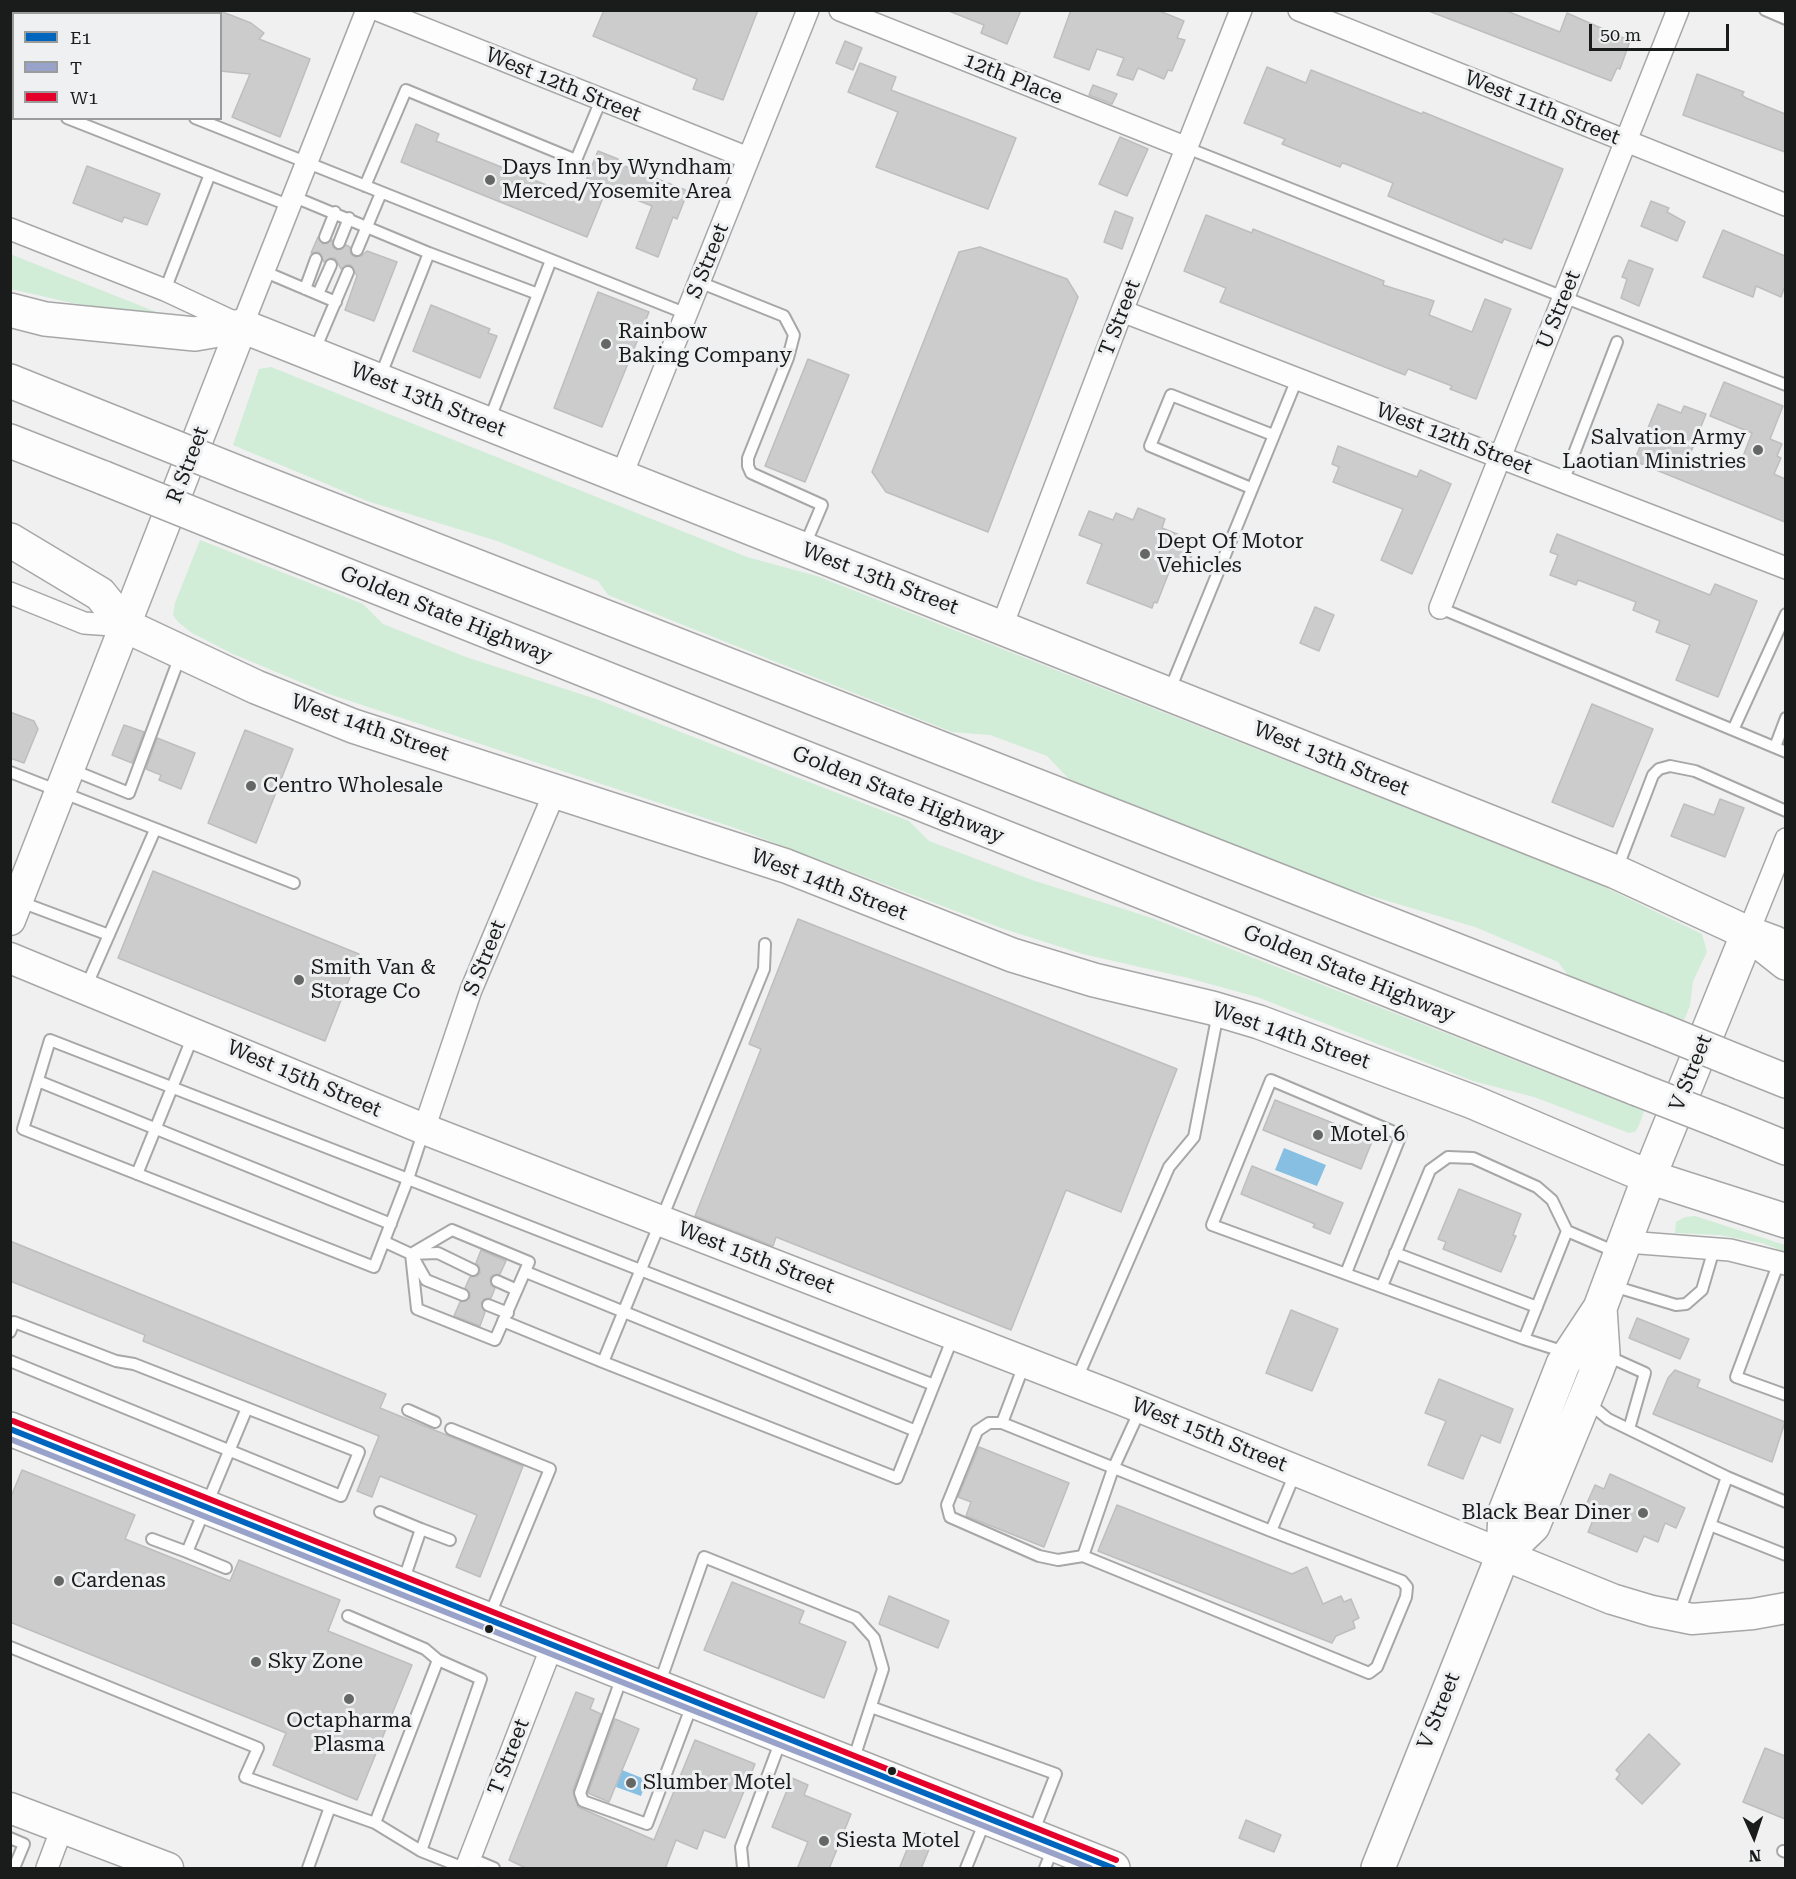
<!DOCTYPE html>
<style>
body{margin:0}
#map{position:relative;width:1796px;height:1879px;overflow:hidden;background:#f0f0f0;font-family:"Roboto Serif",serif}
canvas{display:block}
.frame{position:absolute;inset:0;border:12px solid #1a1b1b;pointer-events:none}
.legend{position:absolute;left:12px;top:12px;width:210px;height:108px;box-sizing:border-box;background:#eff0f1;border:2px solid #9a9b9b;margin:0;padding:8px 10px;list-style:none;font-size:18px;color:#1a1b1b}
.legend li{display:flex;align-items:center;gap:12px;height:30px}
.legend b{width:30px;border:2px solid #9a9b9b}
.north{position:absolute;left:1724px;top:1807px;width:60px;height:60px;-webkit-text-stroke:4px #eff0f1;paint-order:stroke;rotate:177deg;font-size:16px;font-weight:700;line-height:24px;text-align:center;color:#1a1b1b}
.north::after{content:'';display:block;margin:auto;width:21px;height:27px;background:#1a1b1b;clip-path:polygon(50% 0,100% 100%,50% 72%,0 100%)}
.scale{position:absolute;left:1589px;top:24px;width:140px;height:27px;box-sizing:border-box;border:3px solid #1a1b1b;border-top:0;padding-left:8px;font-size:18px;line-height:21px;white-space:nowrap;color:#1a1b1b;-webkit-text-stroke:4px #eff0f1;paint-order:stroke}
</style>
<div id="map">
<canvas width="1796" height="1879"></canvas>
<div class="frame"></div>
<ul class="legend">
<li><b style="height:8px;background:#0065bd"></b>E1</li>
<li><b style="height:8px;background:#99a2c8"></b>T</li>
<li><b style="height:8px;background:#e4002b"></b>W1</li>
</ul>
<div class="north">N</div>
<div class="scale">50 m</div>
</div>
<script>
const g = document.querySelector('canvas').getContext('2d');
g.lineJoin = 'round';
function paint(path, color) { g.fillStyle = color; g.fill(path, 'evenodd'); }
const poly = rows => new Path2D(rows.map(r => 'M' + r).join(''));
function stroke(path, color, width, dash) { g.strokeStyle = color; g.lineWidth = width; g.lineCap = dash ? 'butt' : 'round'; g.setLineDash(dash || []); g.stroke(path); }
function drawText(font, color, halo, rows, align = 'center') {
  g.font = font + ' "Roboto Serif",serif'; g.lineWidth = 6; g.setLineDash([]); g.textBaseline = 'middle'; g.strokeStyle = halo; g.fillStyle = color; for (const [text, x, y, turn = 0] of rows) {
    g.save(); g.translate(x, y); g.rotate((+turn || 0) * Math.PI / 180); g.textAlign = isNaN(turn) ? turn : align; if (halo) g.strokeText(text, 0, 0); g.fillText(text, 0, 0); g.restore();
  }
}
const green = poly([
 [10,254,169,317,72,303,11,289],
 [271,367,747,557,817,576,1594,882,1702,934,1707,952,1693,981,1690,1006,1684,1020,1571,979,1558,962,1475,927,1331,884,1069,779,1047,756,990,735,952,732,608,595,598,581,497,541,367,501,233,445,259,369],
 [200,540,363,604,383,624,466,657,596,699,909,821,929,841,1032,880,1152,918,1644,1111,1639,1125,1636,1131,1629,1133,1534,1097,1473,1081,1257,997,1188,978,1083,954,1001,928,735,828,329,694,233,654,192,633,178,622,173,615,175,603],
 [1695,1216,1785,1245,1785,1252,1762,1243,1719,1235,1675,1233,1676,1222,1685,1217]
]);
const water = poly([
 [1284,1148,1326,1165,1317,1186,1275,1170],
 [622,1770,647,1780,641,1796,616,1787]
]);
const building = poly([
 [604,10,758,10,723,100,693,89,697,79,593,36,604,10],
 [1021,10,1007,44,981,33,984,25,949,11,1021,10],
 [1071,10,1157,10,1184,21,1177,38,1185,40,1172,71,1168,70,1164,79,1138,68,1133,80,1117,75,1124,58,1097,49,1089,70,1054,57,1071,10],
 [1426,10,1504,10,1560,32,1567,13,1630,41,1620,69,1617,68,1611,81,1426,10],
 [220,11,251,23,264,33,259,39,310,59,280,137,232,117,250,74,220,71,220,11],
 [845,41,862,48,853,70,836,63,845,41],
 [860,63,896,77,891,90,1016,138,988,209,876,167,898,112,848,92,860,63],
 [1267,67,1306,83,1311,70,1422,114,1423,112,1563,169,1531,249,1504,239,1502,243,1388,196,1393,183,1346,164,1342,163,1340,167,1282,144,1285,139,1244,123,1267,67],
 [1697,74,1744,92,1742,95,1746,98,1785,114,1785,152,1683,115,1697,74],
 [1093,85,1117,94,1112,104,1089,95,1093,85],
 [416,124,439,134,436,141,579,198,598,151,618,159,617,163,688,191,677,219,673,217,658,257,636,248,652,206,607,188,587,237,401,162,416,124],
 [1120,137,1148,149,1127,196,1099,184,1120,137],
 [87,166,160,194,147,225,124,217,122,222,73,203,87,166],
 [1651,201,1669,208,1667,212,1685,222,1677,241,1641,226,1651,201],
 [1115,211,1133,218,1122,249,1104,242,1115,211],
 [1206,215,1252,233,1253,229,1384,281,1383,285,1434,301,1429,315,1472,332,1485,299,1511,309,1476,399,1450,389,1452,386,1408,369,1405,375,1220,302,1226,288,1184,271,1206,215],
 [1723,230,1785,256,1785,286,1781,297,1756,286,1753,297,1703,277,1723,230],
 [318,237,323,244,332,240,333,247,337,250,346,245,350,247,351,254,355,257,361,256,367,251,397,262,374,321,345,310,357,276,351,265,347,265,341,269,335,258,330,258,324,262,319,252,311,253,318,237],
 [980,247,1067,279,1078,297,988,532,886,492,872,472,959,252,980,247],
 [1629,260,1653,269,1639,306,1621,298,1627,279,1622,277,1629,260],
 [598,292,649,312,602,427,554,408,598,292],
 [431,305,490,329,488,333,497,336,480,378,413,351,431,305],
 [808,359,849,375,805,482,765,466,808,359],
 [1724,382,1783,406,1770,439,1782,444,1777,456,1781,458,1774,474,1785,479,1785,522,1634,461,1658,404,1681,413,1684,406,1706,414,1689,457,1718,469,1742,459,1752,433,1710,416,1724,382],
 [1338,446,1417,477,1420,470,1451,484,1412,574,1381,560,1403,509,1333,482,1339,467,1332,464,1338,446],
 [1138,508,1165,519,1162,528,1197,542,1185,573,1171,567,1157,603,1154,602,1152,608,1087,583,1102,544,1079,535,1089,511,1113,520,1116,513,1133,520,1138,508],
 [1557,534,1710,595,1715,584,1757,601,1718,697,1676,680,1690,645,1656,632,1660,621,1633,610,1636,602,1578,580,1576,585,1550,575,1558,555,1550,552,1557,534],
 [1315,607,1334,615,1319,651,1300,643,1315,607],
 [1592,704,1653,729,1613,827,1552,802,1592,704],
 [10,712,34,721,38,729,24,763,10,758,10,712],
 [124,725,144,732,132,763,112,755,124,725],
 [245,730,293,749,256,843,208,823,245,730],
 [157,738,195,753,181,789,159,780,161,775,146,769,157,738],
 [1720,799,1744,808,1725,857,1671,836,1684,804,1714,815,1720,799],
 [153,871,359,954,325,1041,118,958,153,871],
 [798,919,1177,1069,1121,1212,1066,1190,1011,1330,776,1237,773,1246,695,1216,761,1049,749,1044,798,919],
 [1275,1100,1373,1139,1361,1169,1263,1130,1275,1100],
 [1252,1166,1343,1203,1330,1234,1313,1227,1315,1224,1241,1194,1252,1166],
 [1459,1189,1521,1214,1513,1235,1516,1236,1501,1272,1443,1249,1446,1242,1438,1239,1459,1189],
 [10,1241,386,1394,380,1408,523,1466,480,1577,456,1567,477,1515,380,1476,372,1497,357,1491,379,1436,143,1341,145,1335,10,1281,10,1241],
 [481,1250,506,1261,500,1274,493,1275,490,1278,491,1285,495,1288,491,1298,484,1299,481,1303,485,1312,480,1326,454,1316,460,1302,470,1298,470,1293,465,1288,470,1277,477,1276,480,1273,479,1266,476,1263,481,1250],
 [1291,1310,1338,1329,1312,1391,1266,1373,1291,1310],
 [1637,1318,1689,1339,1680,1359,1629,1338,1637,1318],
 [1675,1370,1700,1380,1697,1387,1785,1422,1772,1462,1653,1414,1668,1378,1675,1370],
 [1439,1379,1513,1409,1500,1443,1481,1435,1463,1479,1428,1465,1446,1421,1425,1413,1439,1379],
 [979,1447,1069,1483,1044,1547,966,1516,971,1502,958,1497,979,1447],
 [22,1470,135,1515,125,1539,230,1581,239,1560,340,1600,328,1631,412,1665,357,1800,273,1765,286,1733,10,1622,10,1499,22,1470],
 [1610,1474,1685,1508,1676,1528,1665,1523,1658,1542,1644,1536,1637,1552,1588,1532,1598,1508,1587,1503,1595,1485,1604,1489,1610,1474],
 [1117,1505,1292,1574,1307,1567,1323,1604,1341,1596,1344,1602,1351,1599,1359,1618,1353,1621,1355,1628,1336,1636,1332,1643,1098,1551,1117,1505],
 [732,1582,804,1611,799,1623,846,1642,824,1698,704,1650,732,1582],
 [889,1596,949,1621,938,1648,879,1624,889,1596],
 [576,1692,594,1699,590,1709,601,1714,573,1790,578,1807,654,1840,695,1740,755,1764,725,1838,704,1830,697,1849,676,1840,665,1869,528,1869,509,1860,576,1692],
 [615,1719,639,1729,609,1802,588,1793,615,1719],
 [1649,1734,1680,1764,1642,1804,1616,1779,1620,1774,1616,1770,1649,1734],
 [1765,1748,1785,1756,1785,1819,1743,1802,1765,1748],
 [792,1778,808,1785,804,1795,851,1814,829,1869,797,1869,808,1842,772,1827,792,1778],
 [1246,1820,1281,1835,1274,1852,1239,1838,1246,1820],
 [915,1830,934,1837,921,1869,899,1869,915,1830]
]);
const lane = poly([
 [1765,10,1786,19],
 [10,45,14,46],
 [67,118,288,205],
 [195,118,687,314],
 [1187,148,1786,385],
 [365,186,406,90,576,160,601,100],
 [292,196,429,253],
 [325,237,335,212],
 [339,243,349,218],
 [357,250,381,193],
 [263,271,336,302],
 [699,282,784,316,794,335,788,358,748,458,748,466,751,473,822,505,805,545],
 [305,289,316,259],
 [165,290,210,174],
 [318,294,331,265],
 [538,294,551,260],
 [314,352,348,272],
 [380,377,429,253,538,294,489,421],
 [1563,482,1617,342],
 [1251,488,1150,446,1171,395,1273,435],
 [1440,608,1786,752],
 [1169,692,1297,379],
 [1733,730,1786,614],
 [1775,747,1786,718],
 [70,769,129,793,180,656],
 [10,772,294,883],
 [1617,869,1653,775,1659,769,1670,766,1695,771,1786,811],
 [18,901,109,935],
 [765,944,764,969,603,1362,897,1478,953,1337],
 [86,987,155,830],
 [38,1081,391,1224],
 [424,1130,408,1179,374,1267,23,1129,50,1040,408,1179,934,1385],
 [137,1174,193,1036],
 [452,1230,529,1262,495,1340,417,1309,411,1254,452,1230],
 [385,1242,411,1254,438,1253,473,1270],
 [1395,1253,1537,1307],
 [413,1257,426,1280,463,1295],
 [1779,1262,1736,1377,1786,1395],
 [526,1272,916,1431],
 [1346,1273,1401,1135,1271,1080,1212,1225,1524,1339,1565,1352],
 [497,1281,517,1290],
 [1382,1286,1430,1170,1448,1157,1473,1158,1537,1187,1552,1200,1567,1231],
 [1613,1286,1676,1305,1686,1304,1702,1290,1714,1249],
 [488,1305,508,1313],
 [503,1321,603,1362],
 [10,1332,14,1322,116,1361,134,1364,359,1452,341,1496,10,1361],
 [1524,1339,1567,1231,1616,1252],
 [1605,1355,1645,1373,1629,1429],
 [1076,1381,1169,1167,1194,1137,1218,1013],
 [1589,1403,1608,1419,1727,1477,1679,1613],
 [408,1410,435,1422],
 [1002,1423,1024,1365],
 [451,1429,550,1469,489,1617],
 [1727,1477,1786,1502],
 [380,1512,421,1529,403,1582],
 [1710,1525,1786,1555],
 [421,1529,450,1540],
 [1271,1531,1002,1423,989,1423,977,1431,947,1505,950,1517,1039,1556,1058,1560,1083,1556,1369,1673,1377,1667,1406,1597,1407,1587,1402,1581,1271,1531,1296,1471],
 [152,1539,187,1552],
 [1083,1556,1113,1469,1140,1410],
 [226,1568,187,1552,247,1408],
 [348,1616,425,1649,438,1660],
 [10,1647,258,1748,245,1777,375,1823,421,1851,464,1868],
 [622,1677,580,1793,583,1801,647,1824,692,1705],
 [659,1685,704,1557,856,1618,874,1638,883,1669,853,1761],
 [871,1707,1056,1774,1033,1833],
 [375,1823,438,1660,481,1679,421,1851],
 [10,1838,24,1844,14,1868],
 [1783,1851,1786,1852],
 [470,1858,494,1868],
 [308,1868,330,1807],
 [743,1868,741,1847,781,1740],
 [966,1868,985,1821],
 [1045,1868,1053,1848]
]);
const street = poly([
 [378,10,748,158],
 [840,10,1187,148],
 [1299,10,1786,205],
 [10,229,165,290,242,326,367,10],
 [1122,311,1786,568],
 [621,477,808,10],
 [10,593,84,623,126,626],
 [1440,608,1678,10],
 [1002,626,1122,311,1241,10],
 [1748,933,1786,839],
 [424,1129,471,990,556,789],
 [1627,1242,1730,1250,1786,1264],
 [47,1868,62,1828],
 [466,1868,552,1646]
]);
const secondary = poly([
 [10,920,242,326],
 [10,958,424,1129,1120,1399,1612,1599,1652,1611,1692,1619,1753,1614,1786,1608],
 [10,1808,168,1868]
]);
const primary = poly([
 [242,326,1616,872,1748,933,1775,943],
 [126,626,256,687,353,726,786,866,1012,955,1094,980,1212,1008,1259,1022,1473,1102,1649,1177],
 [10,1429,1113,1868],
 [1503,1555,1533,1526,1595,1375,1603,1354,1600,1308],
 [1378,1868,1503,1555,1505,1512,1563,1364,1600,1308,1649,1177,1748,933]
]);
const highway = poly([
 [10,310,45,319,195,334,242,326],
 [10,381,117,424],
 [10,441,104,478],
 [244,475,1660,1030],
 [223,526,1637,1089],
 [10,540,100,594,126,626],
 [1748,933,1786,963],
 [1741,1063,1786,1081],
 [1719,1121,1786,1148],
 [1649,1177,1786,1221]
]);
const highwayBridge = poly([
 [117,424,244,475],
 [104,478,223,526],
 [1660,1030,1741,1063],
 [1637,1089,1719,1121]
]);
const bus1 = poly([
 [10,1429,1113,1868]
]);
const bus2 = poly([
 [10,1439,1090,1868]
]);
const bus3 = poly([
 [13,1421,1116,1860]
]);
const markers = [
 [490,180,6,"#656666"],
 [606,344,6,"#656666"],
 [1758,450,6,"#656666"],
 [1145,554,6,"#656666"],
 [251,786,6,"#656666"],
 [299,980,6,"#656666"],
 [1318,1135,6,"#656666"],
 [1643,1513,6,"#656666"],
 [59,1581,6,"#656666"],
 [489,1629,5,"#1a1b1b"],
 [256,1662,6,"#656666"],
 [349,1699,6,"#656666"],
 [892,1771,5,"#1a1b1b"],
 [631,1783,6,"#656666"],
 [824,1841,6,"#656666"]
];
const streetNames = [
 ["12th Place",1013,79,22],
 ["West 12th Street",563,85,22],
 ["West 11th Street",1542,108,22],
 ["S Street",708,261,-68],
 ["U Street",1559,310,-68],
 ["T Street",1120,318,-69],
 ["West 13th Street",428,400,22],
 ["West 12th Street",1454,439,21],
 ["R Street",188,465,-69],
 ["West 13th Street",880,579,21],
 ["Golden State Highway",446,615,22],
 ["West 14th Street",370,728,19],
 ["West 13th Street",1331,759,22],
 ["Golden State Highway",898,795,22],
 ["West 14th Street",829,885,21],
 ["S Street",485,958,-68],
 ["Golden State Highway",1349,974,22],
 ["West 14th Street",1291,1036,19],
 ["V Street",1691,1073,-68],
 ["West 15th Street",304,1079,23],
 ["West 15th Street",756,1258,21],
 ["West 15th Street",1209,1435,22],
 ["V Street",1439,1711,-68],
 ["T Street",509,1757,-69]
];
const poiNames = [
 ["Days Inn by Wyndham",502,168],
 ["Merced/Yosemite Area",502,192],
 ["Rainbow",618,332],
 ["Baking Company",618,356],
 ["Salvation Army",1746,438,"right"],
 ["Laotian Ministries",1746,462,"right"],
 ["Dept Of Motor",1157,542],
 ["Vehicles",1157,566],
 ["Centro Wholesale",263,786],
 ["Smith Van &",311,968],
 ["Storage Co",311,992],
 ["Motel 6",1330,1135],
 ["Black Bear Diner",1631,1513,"right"],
 ["Cardenas",71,1581],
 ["Sky Zone",268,1662],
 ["Octapharma",349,1721,"center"],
 ["Plasma",349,1745,"center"],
 ["Slumber Motel",643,1783],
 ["Siesta Motel",836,1841]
];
paint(green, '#d1ecd7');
paint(water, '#87bfe3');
paint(building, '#ccc');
stroke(building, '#bebebe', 1.5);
stroke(lane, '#a7a7a7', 14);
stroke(street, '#a7a7a7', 24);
stroke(secondary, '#a7a7a7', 33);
stroke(primary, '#a7a7a7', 36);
stroke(highway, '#a7a7a7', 36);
stroke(lane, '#fdfdfd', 10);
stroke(street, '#fdfdfd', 21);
stroke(secondary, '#fdfdfd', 30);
stroke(primary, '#fdfdfd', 33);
stroke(highway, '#fdfdfd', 33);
stroke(highwayBridge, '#a7a7a7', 36, []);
stroke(highwayBridge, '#fdfdfd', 33);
stroke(bus1, '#0065bd', 6);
stroke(bus2, '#99a2c8', 6);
stroke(bus3, '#e4002b', 6);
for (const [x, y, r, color] of markers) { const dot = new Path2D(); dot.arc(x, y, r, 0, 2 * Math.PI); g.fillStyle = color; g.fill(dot); stroke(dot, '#eff0f1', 2); }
drawText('21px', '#1a1b1b', '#eff0f1', streetNames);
drawText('21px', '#1a1b1b', '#eff0f1', poiNames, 'left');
</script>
